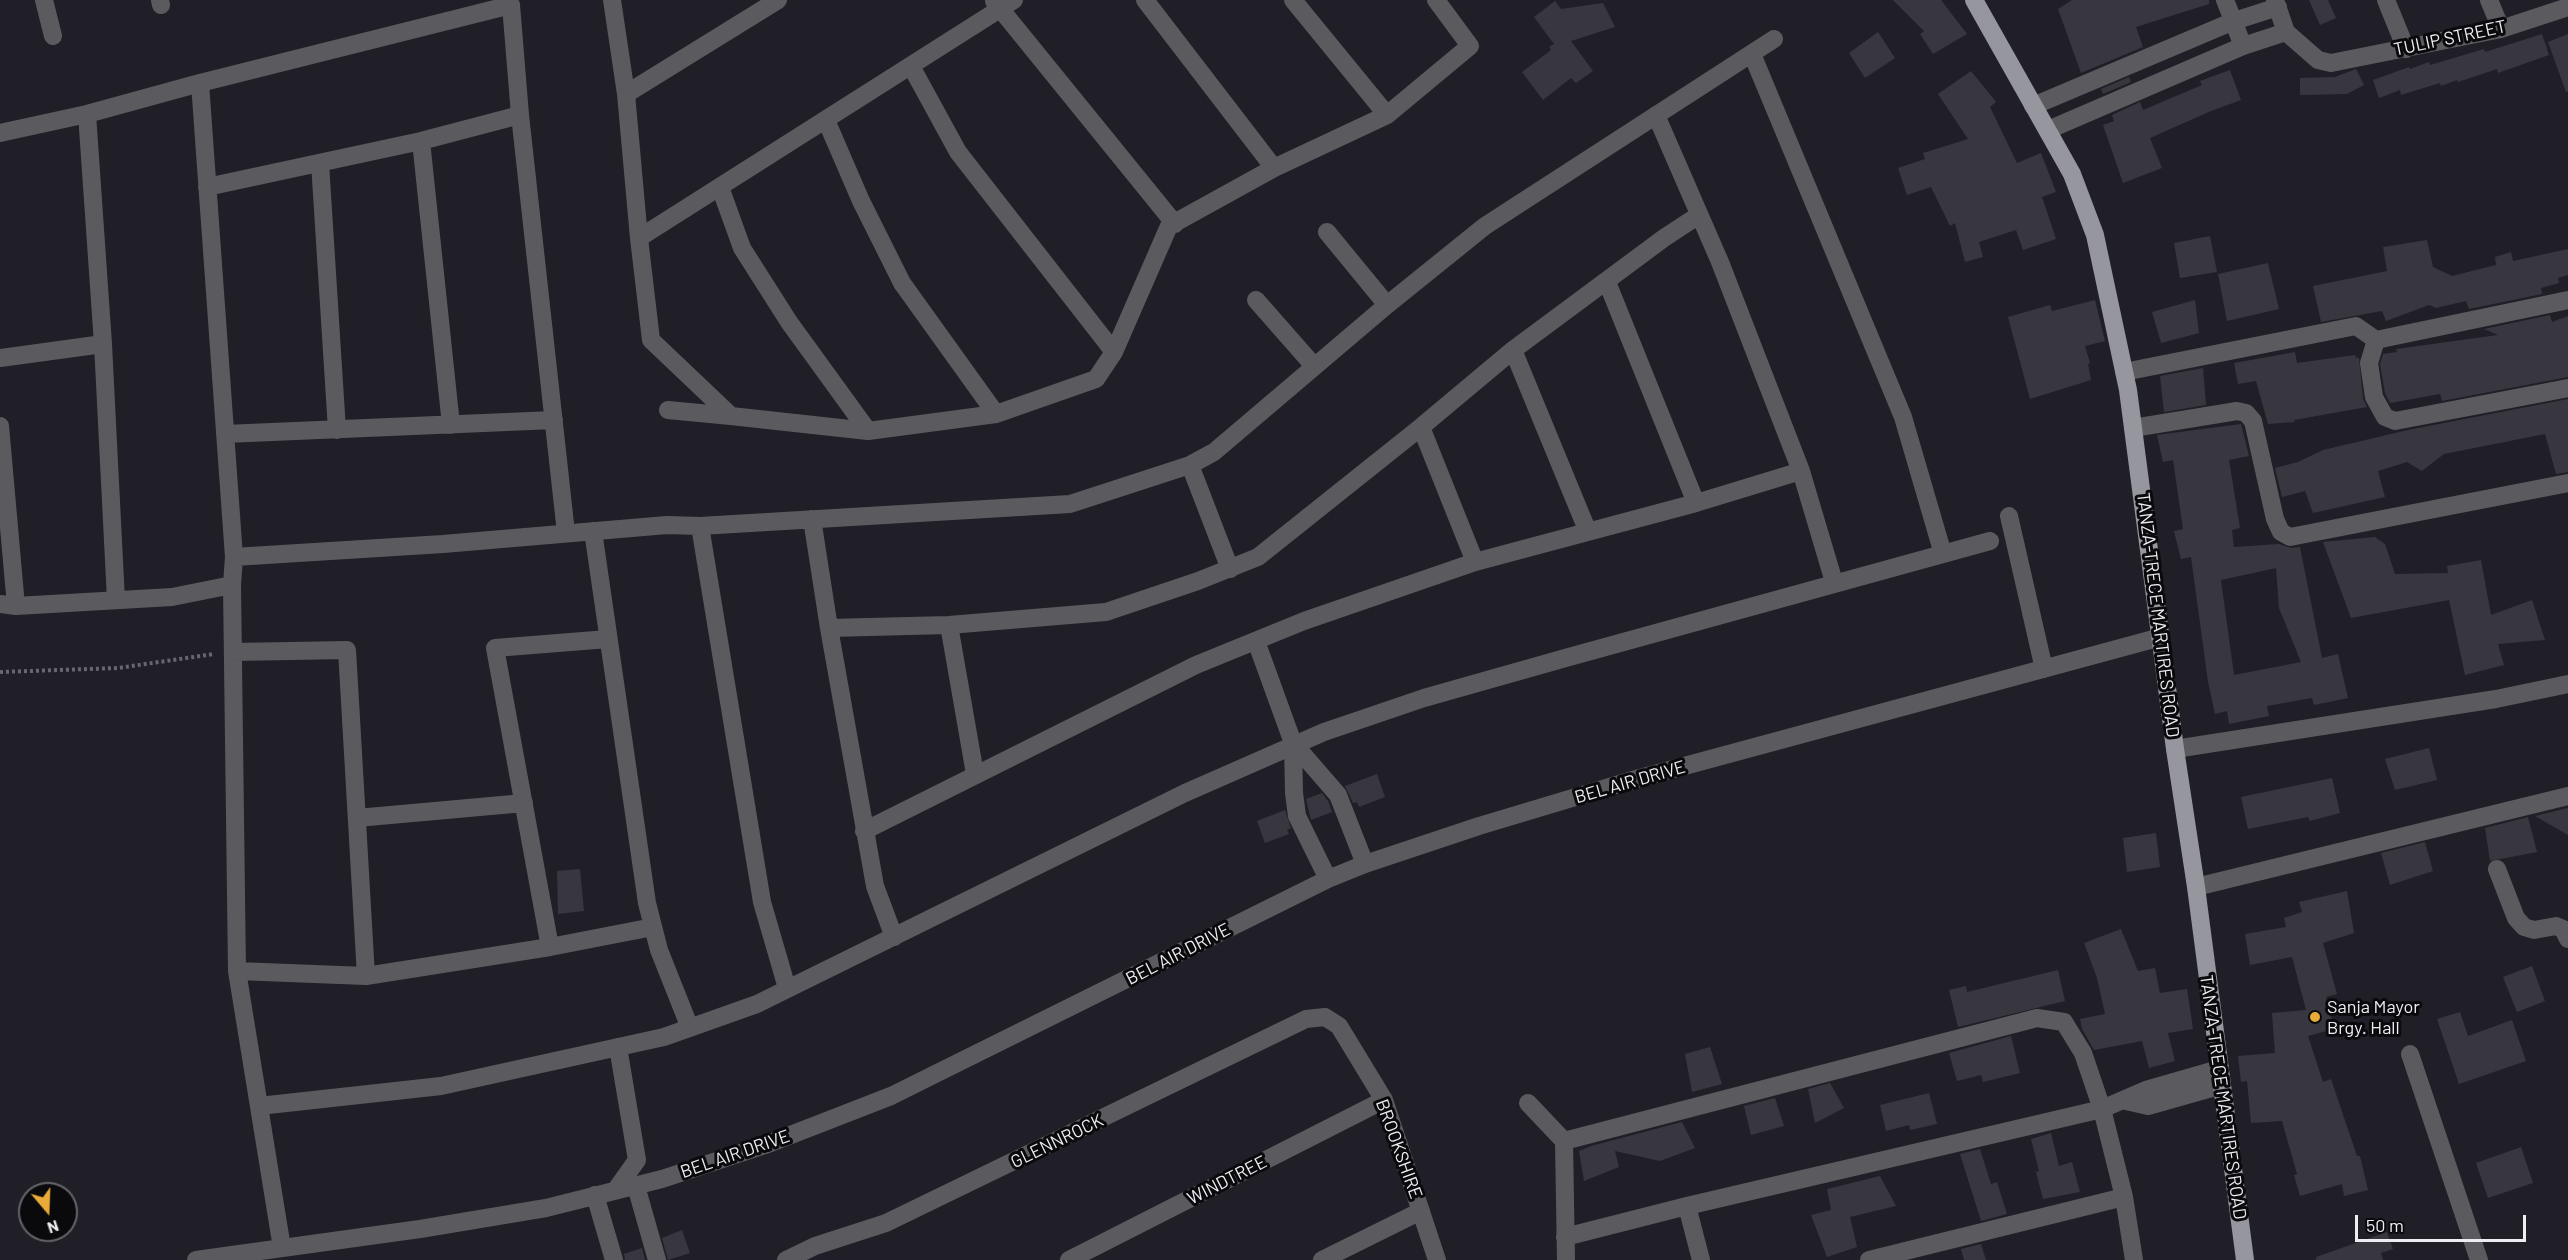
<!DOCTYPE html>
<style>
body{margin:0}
#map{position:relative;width:2568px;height:1260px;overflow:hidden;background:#201f28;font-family:Barlow,sans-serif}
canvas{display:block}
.north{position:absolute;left:18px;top:1182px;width:60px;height:60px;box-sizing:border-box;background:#0a0a0d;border:2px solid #656569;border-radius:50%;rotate:161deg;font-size:16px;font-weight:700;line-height:24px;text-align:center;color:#eeedf3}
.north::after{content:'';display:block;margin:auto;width:21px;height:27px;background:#e8ab37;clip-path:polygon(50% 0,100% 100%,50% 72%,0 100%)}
.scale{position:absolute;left:2355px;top:1215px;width:171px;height:27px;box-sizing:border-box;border:3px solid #eeedf3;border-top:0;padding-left:8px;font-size:18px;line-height:21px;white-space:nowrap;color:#eeedf3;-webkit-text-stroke:4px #0a0a0d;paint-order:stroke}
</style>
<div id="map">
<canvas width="2568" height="1260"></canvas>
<div class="north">N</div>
<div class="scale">50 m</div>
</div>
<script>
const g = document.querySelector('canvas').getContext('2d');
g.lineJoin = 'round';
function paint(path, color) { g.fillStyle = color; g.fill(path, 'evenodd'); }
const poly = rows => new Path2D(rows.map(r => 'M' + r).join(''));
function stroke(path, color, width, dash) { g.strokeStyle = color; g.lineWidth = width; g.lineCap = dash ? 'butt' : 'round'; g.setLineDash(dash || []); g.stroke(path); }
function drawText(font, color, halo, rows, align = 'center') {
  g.font = font + ' Barlow,sans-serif'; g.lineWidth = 6; g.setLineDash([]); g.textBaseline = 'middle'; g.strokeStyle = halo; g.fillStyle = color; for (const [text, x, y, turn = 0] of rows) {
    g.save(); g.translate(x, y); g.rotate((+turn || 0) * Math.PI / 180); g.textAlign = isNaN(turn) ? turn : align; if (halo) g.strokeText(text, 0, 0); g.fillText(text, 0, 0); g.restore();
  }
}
const building = poly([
 [1893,0,1941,0,1967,34,1933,54,1920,34,1924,31],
 [2072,0,2209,0,2209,4,2136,27,2143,47,2081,73,2058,9],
 [2309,0,2328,0,2336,18,2320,25],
 [1555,1,1561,9,1603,3,1615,27,1571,41,1593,71,1576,83,1571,78,1543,100,1522,72,1551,50,1549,47,1554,44,1534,17],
 [1878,32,1895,58,1865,78,1849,53],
 [2542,34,2549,55,2498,73,2497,69,2458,82,2457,80,2441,86,2440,83,2401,95,2400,90,2379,98,2373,80,2409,67,2410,69,2429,62,2430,65,2484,49,2485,52],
 [2568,34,2568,91,2566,92,2548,42],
 [2356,69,2364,85,2347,94,2300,95,2300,78,2335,77],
 [2230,70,2241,100,2211,111,2150,138,2162,168,2123,183,2103,125,2114,121,2112,115,2140,102,2143,110,2202,85,2200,81],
 [1971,71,1996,102,1990,107,2017,163,2041,153,2056,192,2042,197,2056,239,2023,250,2016,230,1979,242,1983,257,1965,262,1955,223,1950,226,1931,187,1907,195,1898,168,1925,159,1923,153,1968,139,1938,94],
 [2129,77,2131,82,2103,94,2101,89],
 [2210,236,2217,272,2180,278,2174,243],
 [2427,240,2433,267,2452,276,2496,265,2495,257,2511,252,2513,261,2568,249,2568,275,2558,278,2559,283,2541,288,2542,294,2469,309,2466,301,2436,308,2429,305,2386,321,2382,311,2321,322,2313,286,2387,271,2383,247],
 [2268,263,2279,309,2227,321,2218,274],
 [2095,300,2105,341,2085,346,2090,363,2088,364,2091,380,2030,399,2008,317,2050,305,2052,311],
 [2195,300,2199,333,2161,343,2152,312],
 [2550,315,2552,322,2568,316,2568,377,2442,401,2440,394,2390,403,2385,393,2380,364,2383,354,2397,352,2396,349,2498,335,2484,329],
 [2295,352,2297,363,2355,355,2356,358,2359,358,2363,399,2367,407,2294,420,2295,422,2268,424,2256,381,2238,384,2234,363],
 [2203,368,2206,405,2164,412,2160,376],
 [2568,399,2568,472,2556,474,2545,434,2444,454,2422,471,2407,462,2378,471,2385,497,2313,513,2305,491,2282,497,2275,468,2298,462,2323,450,2408,430],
 [2241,424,2249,456,2229,460,2240,528,2232,530,2234,547,2279,544,2291,548,2300,547,2322,658,2338,654,2348,698,2314,705,2312,698,2267,706,2269,716,2229,724,2227,711,2215,714,2208,682,2191,557,2181,559,2174,531,2183,529,2173,460,2163,462,2157,435],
 [2276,568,2279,608,2301,662,2234,675,2221,580],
 [2375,537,2385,544,2395,574,2448,573,2447,566,2481,560,2491,615,2532,600,2545,640,2498,644,2504,665,2465,675,2449,600,2351,618,2323,542],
 [2429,748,2437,780,2395,790,2385,759],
 [1377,774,1385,797,1359,807,1357,802,1353,803,1345,786],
 [2332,778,2340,813,2310,821,2308,817,2248,829,2241,797],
 [1322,793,1328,801,1332,812,1311,820,1306,799],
 [2568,808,2568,835,2535,816],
 [1285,810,1291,828,1287,830,1289,834,1265,843,1257,821],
 [2528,817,2537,852,2490,861,2485,828],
 [2156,833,2160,867,2127,872,2123,838],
 [2425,842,2433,871,2390,885,2381,853],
 [580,869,584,911,558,914,557,871],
 [2347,891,2354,933,2323,943,2337,994,2326,997,2334,1029,2308,1036,2323,1082,2331,1079,2357,1156,2360,1156,2368,1190,2344,1196,2342,1184,2300,1196,2294,1175,2297,1174,2282,1121,2251,1123,2247,1081,2241,1082,2238,1056,2275,1053,2272,1013,2306,1010,2292,957,2250,965,2245,934,2286,927,2284,918,2302,912,2299,902],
 [2121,929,2138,971,2155,968,2160,993,2187,989,2193,1029,2168,1033,2175,1061,2149,1068,2142,1041,2094,1050,2082,1029,2080,1019,2105,1014,2097,978,2084,943],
 [2532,966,2545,1001,2517,1012,2503,977],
 [2058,970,2065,1001,1958,1027,1949,990,1966,986,1967,992],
 [2460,1012,2468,1036,2512,1020,2526,1061,2459,1084,2437,1019],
 [2011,1036,2020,1073,1983,1082,1981,1075,1957,1081,1949,1053],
 [1710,1047,1722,1084,1692,1092,1685,1054],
 [1830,1083,1844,1108,1815,1123,1808,1089],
 [1929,1093,1937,1124,1910,1130,1909,1125,1886,1131,1880,1105],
 [1775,1098,1784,1126,1751,1135,1744,1106],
 [1682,1122,1695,1148,1660,1161,1615,1151,1619,1167,1584,1181,1579,1151,1591,1146],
 [2051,1133,2059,1166,2072,1162,2080,1192,2043,1199,2036,1172,2039,1171,2031,1139],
 [2521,1147,2533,1183,2488,1198,2476,1163],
 [1980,1149,1991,1184,1997,1182,2007,1214,1981,1221,1960,1154],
 [1880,1176,1896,1206,1850,1217,1857,1247,1827,1257,1811,1215,1831,1210,1827,1189],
 [682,1230,690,1253,668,1260,662,1238],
 [2387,1232,2393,1249,2381,1253,2383,1260,2316,1260,2316,1257],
 [1981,1244,1986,1260,1964,1260,1961,1249],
 [642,1248,645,1260,625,1260,624,1254]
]);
const path = poly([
 [0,672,118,668,214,654]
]);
const minor = poly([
 [44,0,53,36],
 [160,0,161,5],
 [612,0,626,94],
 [778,0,626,94,639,238,1014,0],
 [1145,0,1274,168],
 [1293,0,1387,115],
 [2225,0,2243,46],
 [2275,0,2286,32,2318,60,2331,63,2501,29,2568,7],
 [2386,0,2406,49],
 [2489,0,2501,29],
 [994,1,1175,224],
 [1752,54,1903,417,1943,554],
 [911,66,958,152,1114,352],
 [2033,106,2234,21,2278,7],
 [87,114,103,344,116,600],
 [1656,115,1720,262,1801,471,1834,582],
 [826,120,861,201,902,283,996,414],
 [2048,130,2243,46,2286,32],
 [0,133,87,114,200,83],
 [421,141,451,425],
 [320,163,337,430],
 [207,187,421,141,520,115],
 [720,187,742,248,789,322,868,431],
 [1327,232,1387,305],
 [639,238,651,340,731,416,868,431,996,414,1096,379,1114,352,1169,226,1274,168,1387,115,1470,46,1436,0],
 [1607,282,1696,503],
 [1256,300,1314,366],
 [2376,340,2369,363,2374,397,2385,417,2395,421,2568,388],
 [1513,350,1588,532],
 [0,358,103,344],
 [2124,372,2356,326,2376,340,2568,300],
 [668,410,731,416],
 [0,426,16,606],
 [1421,427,1475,562],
 [2133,428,2237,411,2246,413,2253,421,2275,519,2281,532,2290,537,2568,483],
 [225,434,554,420],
 [1190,465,1230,569],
 [2009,516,2044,669],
 [812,519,829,628,875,886,894,937],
 [700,526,762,902,787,988],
 [593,531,647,903,659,950,690,1028],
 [234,557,200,83,511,5,520,115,566,533],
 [232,585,237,971,282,1248],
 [0,604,16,606,172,597,232,585,234,557,443,544,667,525,700,526,1070,504,1190,465,1214,452,1387,305,1485,226,1774,39],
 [949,625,975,774],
 [829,628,949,625,1106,612,1198,581,1258,557,1421,427,1513,350,1664,238,1699,215],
 [608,639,495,648,550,947,653,927],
 [1256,641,1293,743,1294,793,1297,816,1328,879],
 [233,652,347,650,366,976,550,947],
 [1293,743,1338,795,1365,864],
 [2175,749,2496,699,2568,684],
 [357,818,524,803],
 [864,831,1196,665,1304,621,1475,562,1696,503,1801,471],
 [2497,869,2516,918,2524,927,2534,930,2556,926,2563,929,2568,939],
 [2196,887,2568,796],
 [237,971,366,976],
 [2410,1054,2479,1260],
 [2126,1101,2148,1106,2222,1085],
 [1528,1103,1564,1141,1566,1260],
 [259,1106,441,1086,664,1037,757,1004,1185,793,1324,732,1424,698,1569,657,1990,541],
 [1564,1141,2037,1018,2064,1022,2083,1053,2102,1109,2124,1197,2134,1260],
 [636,1186,657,1260],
 [615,1191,637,1160,618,1047],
 [595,1195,614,1260],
 [1687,1206,1701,1260],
 [1565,1237,1687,1206,2102,1109,2146,1090,2219,1069],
 [196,1260,420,1229,546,1208,662,1179,765,1145,891,1096,1328,879,1365,864,1479,826,1629,781,2161,637],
 [786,1260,815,1246,886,1223,1306,1019,1325,1017,1339,1026,1384,1100,1437,1260],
 [1069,1260,1384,1100],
 [1322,1260,1421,1211],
 [1869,1260,2124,1197]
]);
const major = poly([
 [1974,0,2072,174,2095,235,2128,390,2133,428,2175,749,2196,887,2245,1260]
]);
const markers = [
 [2315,1017,6,"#e8ab37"]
];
const streetNames = [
 ["TULIP STREET",2450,38,-12],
 ["TANZA-TRECE MARTIRES ROAD",2158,615,83],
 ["BEL AIR DRIVE",1630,782,-16],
 ["BEL AIR DRIVE",1178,954,-27],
 ["TANZA-TRECE MARTIRES ROAD",2223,1097,82],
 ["GLENNROCK",1057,1141,-26],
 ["BROOKSHIRE",1399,1149,70],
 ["BEL AIR DRIVE",735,1154,-19],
 ["WINDTREE",1227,1180,-27]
];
const poiNames = [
 ["Sanja Mayor",2327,1007],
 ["Brgy. Hall",2327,1028]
];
paint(building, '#383740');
stroke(path, '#68676f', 4, [3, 3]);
stroke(minor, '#5b5b5f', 18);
stroke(major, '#96969f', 18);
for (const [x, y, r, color] of markers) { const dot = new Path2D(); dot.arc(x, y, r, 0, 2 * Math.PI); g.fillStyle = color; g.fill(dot); stroke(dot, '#0a0a0d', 2); }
drawText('18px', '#eeedf3', '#0a0a0d', streetNames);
drawText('18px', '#eeedf3', '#0a0a0d', poiNames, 'left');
</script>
